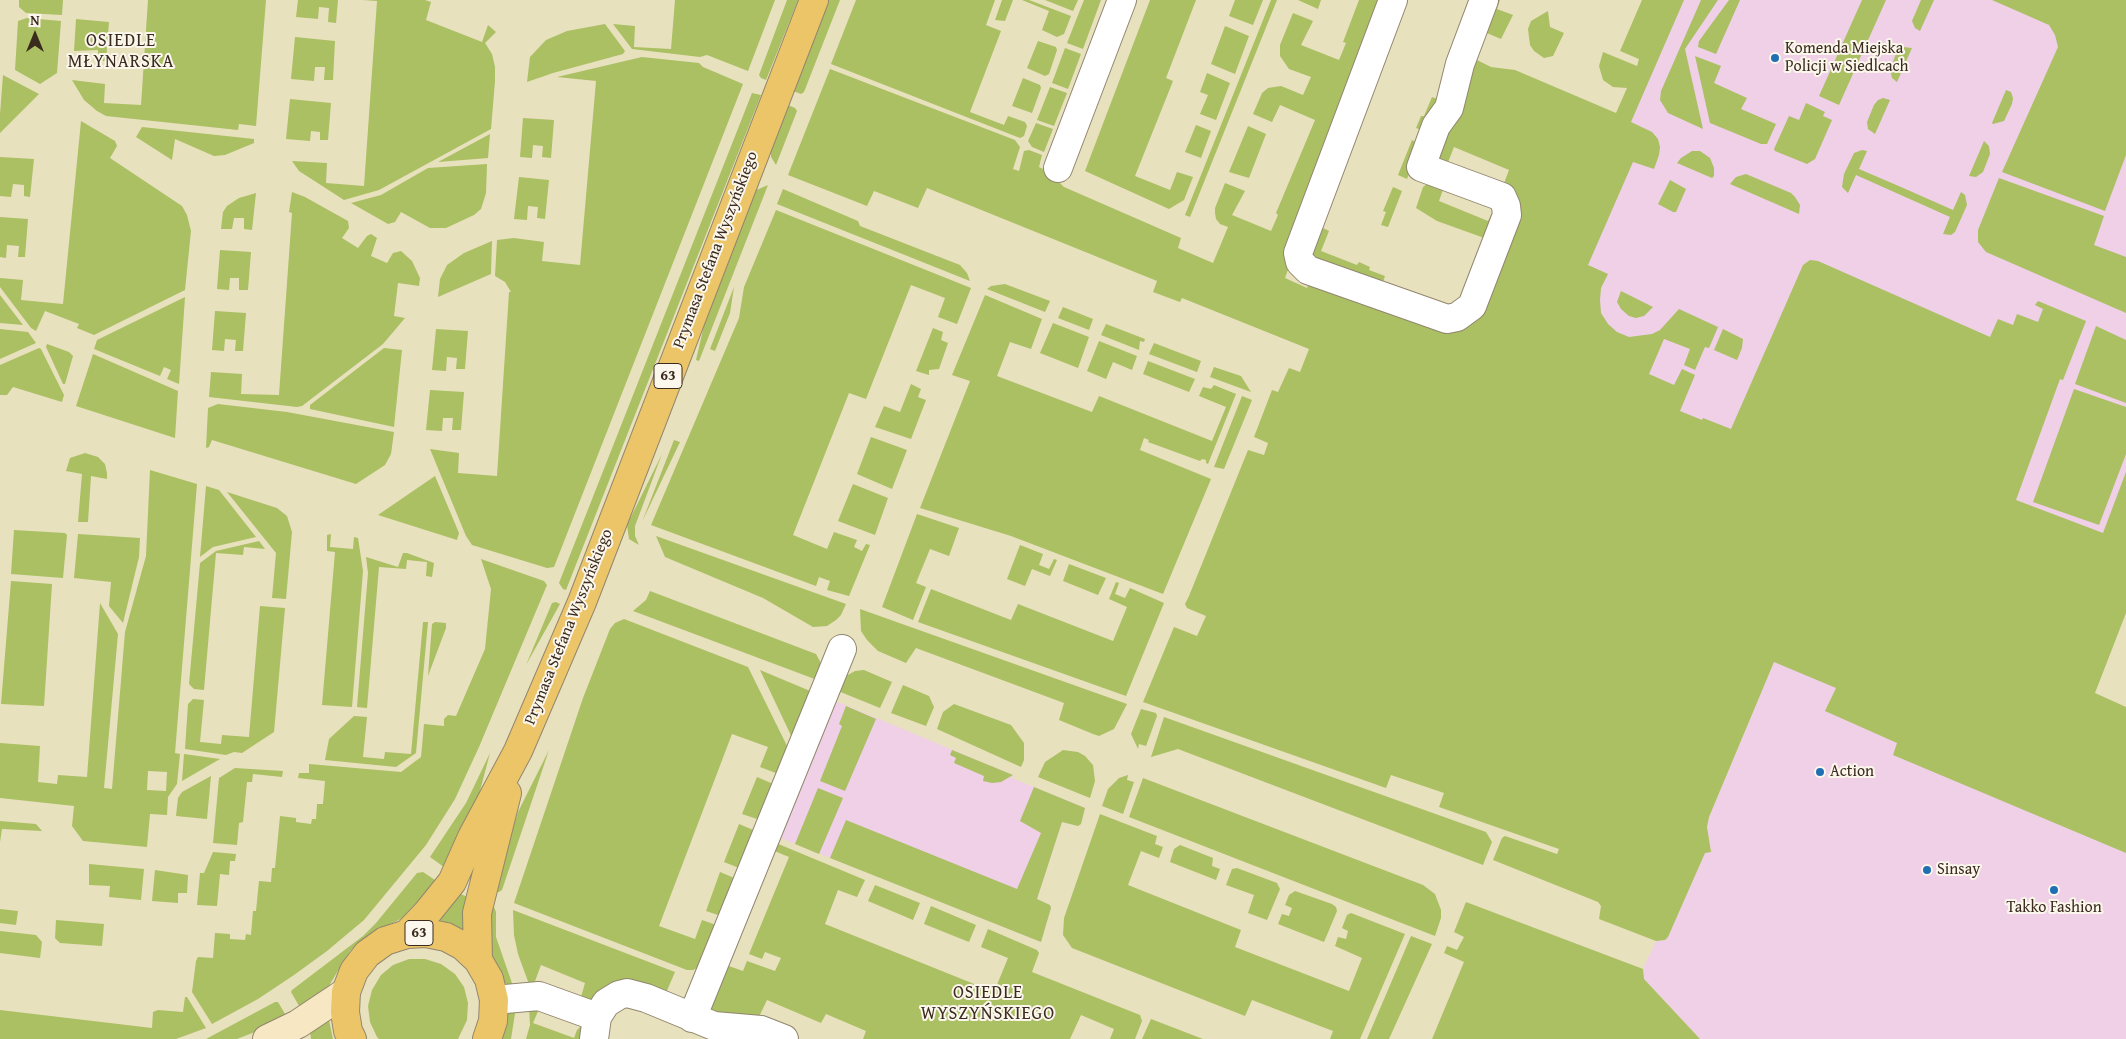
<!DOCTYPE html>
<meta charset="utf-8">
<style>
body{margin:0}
#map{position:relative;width:2126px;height:1039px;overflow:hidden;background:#e8e1be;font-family:"Gentium Book Plus",serif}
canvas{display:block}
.north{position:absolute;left:10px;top:10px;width:50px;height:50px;-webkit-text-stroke:4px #fbf7ec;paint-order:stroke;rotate:0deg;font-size:14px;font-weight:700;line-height:20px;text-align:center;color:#3b2a1e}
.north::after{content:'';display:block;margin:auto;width:18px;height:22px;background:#3b2a1e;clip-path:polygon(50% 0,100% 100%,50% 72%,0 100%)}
</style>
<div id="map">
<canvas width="2126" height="1039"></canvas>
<div class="north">N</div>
</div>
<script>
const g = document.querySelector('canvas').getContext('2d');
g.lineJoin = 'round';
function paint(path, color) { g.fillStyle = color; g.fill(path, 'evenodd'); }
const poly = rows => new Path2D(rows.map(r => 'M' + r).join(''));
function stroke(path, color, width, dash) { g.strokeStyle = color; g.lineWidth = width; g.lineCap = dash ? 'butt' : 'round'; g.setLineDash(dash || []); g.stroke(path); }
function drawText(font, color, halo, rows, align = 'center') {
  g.font = font + ' "Gentium Book Plus",serif'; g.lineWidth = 4; g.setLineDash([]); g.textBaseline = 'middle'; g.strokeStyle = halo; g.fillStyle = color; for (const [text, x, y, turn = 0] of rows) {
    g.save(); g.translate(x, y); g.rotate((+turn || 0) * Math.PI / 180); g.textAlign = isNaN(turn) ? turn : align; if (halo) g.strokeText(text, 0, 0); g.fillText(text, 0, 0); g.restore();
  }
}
const built = poly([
 [1665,0,2126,0,2126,613,1820,512,1602,413,1539,157,1589,178],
 [1776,657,2126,807,2126,1039,1700,1039,1644,979,1643,969,1656,941,1665,940,1668,937,1705,852,1711,852,1707,827,1709,817],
 [833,700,1013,775,1012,778,1085,808,1081,824,1078,826,1062,822,1037,899,1050,905,1051,908,1041,942,778,837]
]);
const green = poly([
 [19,0,63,0,62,15,26,13,19,7],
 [148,0,266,0,256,126,239,124,238,130,106,116,97,111,84,100,72,80,105,84,104,103,141,105],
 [298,0,338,0,336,23,328,22,329,8,319,7,318,19,296,17],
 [362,0,425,0,431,2,426,20,482,42,488,25,496,32,485,43,492,54,495,67,495,81,491,129,379,190,344,200,299,171,292,161,327,163,326,183,364,186,377,1],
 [675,0,775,0,748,71,707,55,700,57,632,49,613,24,635,26,634,47,671,49],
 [787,0,798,0,766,80,761,78,759,75],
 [828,0,840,0,804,92,801,94,793,91],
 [856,0,995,0,986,25,1001,31,970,112,1004,125,1008,116,1025,122,1027,126,1024,136,1020,138,831,64],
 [1002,0,1013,0,1005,21,995,20],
 [1022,0,1029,0,1071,16,1064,34,1057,37,1042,30,1049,11],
 [1045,0,1078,0,1073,11],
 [1084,0,1101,0,1083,49,1067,43],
 [1150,0,1196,0,1166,78,1173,81,1135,176,1170,190,1177,172,1193,177,1184,200,1169,209,1085,171],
 [1235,0,1263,0,1253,25,1229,16],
 [1271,0,1277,0,1190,217,1185,215],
 [1298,0,1321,0,1318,9],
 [1359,0,1383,0,1285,278,1307,288,1312,277,1449,329,1509,170,1454,147,1447,165,1440,159,1437,151,1469,56,1491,67,1515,70,1616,113,1627,88,1613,87,1603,80,1599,66,1603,52,1637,66,1639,59,1620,51,1642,0,1684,0,1631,122,1652,132,1658,139,1660,147,1659,155,1654,169,1633,162,1588,265,1608,274,1601,288,1600,300,1601,313,1608,324,1617,332,1629,337,1652,334,1660,330,1679,309,1718,327,1709,348,1705,347,1695,370,1684,365,1690,349,1664,339,1649,374,1674,385,1682,369,1695,375,1680,411,1702,420,1703,418,1731,429,1803,265,1810,260,1818,261,1990,337,1998,319,2013,325,2017,314,2038,322,2043,309,2035,305,2038,301,2086,321,2063,380,2060,379,2016,500,2103,533,2126,472,2126,613,2095,693,2126,707,2126,853,1893,755,1897,743,1825,711,1836,688,1774,662,1709,817,1707,827,1711,852,1705,853,1668,937,1665,940,1656,941,1599,919,1601,906,1598,902,1493,860,1502,838,1505,836,1557,854,1559,849,1439,807,1444,793,1391,775,1386,788,1143,702,1174,627,1197,636,1206,616,1187,608,1185,604,1189,596,1248,450,1264,455,1268,443,1254,437,1272,390,1278,392,1289,368,1300,372,1309,349,1182,298,1180,302,1153,292,1157,281,927,188,918,208,874,191,867,206,788,175,830,69,1015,140,1020,147,1013,169,1019,171,1024,151,1029,150,1042,155,1039,167,1049,172,1064,187,1181,238,1178,248,1213,263,1228,227,1220,224,1216,219,1215,213,1215,208,1225,183,1245,191,1232,215,1271,231,1278,215,1276,213,1315,120,1280,105,1272,122,1253,114,1262,93,1268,88,1281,86,1303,95,1311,77,1289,69,1280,56,1280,45,1293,13,1313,21,1301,45,1339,60,1346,43,1343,42],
 [1493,0,1500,0,1497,9,1513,15,1501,39,1482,31],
 [1701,0,1718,0,1685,49,1703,129,1668,113,1660,100,1661,91],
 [1729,0,1740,0,1716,54,1698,47,1699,41],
 [1862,0,1886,0,1839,105,1819,96],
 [1921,0,1934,0,1920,31,1915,28,1912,21],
 [1992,0,2126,0,2126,155,2105,211,2002,172,2058,47,2055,35,2049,25],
 [1548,11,1550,27,1564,33,1553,56,1544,58,1534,51,1530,45,1528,29,1531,21],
 [27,18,61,21,57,73,40,84,15,70,18,21],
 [76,19,109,22,106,61,98,61,98,50,74,51],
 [605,24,625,51,623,54,553,73,527,82,530,57,546,40,567,31],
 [1225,26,1249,36,1235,74,1211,64],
 [295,37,335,41,333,80,324,80,325,67,315,67,314,81,291,79],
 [1038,41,1056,47,1057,50,1049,74,1045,76,1027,68],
 [1903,47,1912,48,1897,82,1892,78,1890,69,1898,49],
 [1065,48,1081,54,1068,89,1052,83],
 [1695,56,1721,66,1714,83,1747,98,1741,109,1776,124,1767,144,1761,144,1710,123],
 [642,57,699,63,703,67,743,84,554,567,547,568,472,545,466,536,430,449,459,453,458,473,497,476,509,292,511,292,505,282,495,276,497,240,514,238,544,242,542,261,580,265,596,81,557,77],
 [1207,73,1230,83,1216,120,1200,114,1208,95,1200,92],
 [3,75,39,94,0,133,0,114],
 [1023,78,1040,85,1041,88,1032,113,1012,106],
 [1050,87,1067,93,1054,126,1037,120],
 [2006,90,2011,92,2013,98,2012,104,2004,121,1993,124,1992,123],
 [752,93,761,95,566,590,563,589,559,583],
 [1432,97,1440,100,1425,131,1416,128,1421,116,1424,116],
 [1883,98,1890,100,1875,134,1868,129,1867,122,1874,105,1878,100],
 [290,99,331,103,328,140,320,140,320,132,311,131,310,141,286,139],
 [1806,103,1825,112,1823,116,1832,120,1815,159,1807,164,1775,151,1774,149,1789,116,1799,120],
 [788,105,795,108,797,111,776,165,771,157,771,145],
 [523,118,554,120,551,158,542,157,543,146,533,145,532,158,520,157],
 [81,121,115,141,117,146,110,158,182,206,187,215,191,231,185,290,94,335,77,328,79,324,45,311,36,331,31,328,0,287,0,278,23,280,21,300,63,304],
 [1036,123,1053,129,1044,152,1032,147,1028,141],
 [1196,125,1211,131,1201,158,1185,152],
 [1248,126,1266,134,1249,178,1229,172],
 [142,127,254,139,254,143,225,155,214,156,175,139,172,160,136,137],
 [490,134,488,158,438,162],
 [1412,140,1420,144,1407,179,1398,175],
 [1984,141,1989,146,1990,154,1983,172,1976,177,1969,176],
 [1862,150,1867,151,1859,169,1901,187,1953,210,1961,192,1965,195,1967,205,1955,232,1951,235,1943,234,1950,217,1856,175,1848,193,1842,187,1844,174,1854,153],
 [1692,151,1700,151,1710,158,1714,168,1714,176,1712,178,1677,163,1681,158],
 [0,157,34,159,30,197,24,196,24,185,13,184,11,197,0,196],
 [487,164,486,193,481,209,474,215,446,228,430,228,401,212,395,222,388,224,351,203,381,195,428,168],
 [1746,174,1791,193,1795,197,1800,205,1799,214,1730,184,1736,177],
 [519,177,549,180,545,219,537,218,538,207,528,206,527,220,514,219],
 [1999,178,2104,216,2094,245,2126,257,2126,313,1986,252,1978,242,1978,230],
 [1670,180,1686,189,1676,212,1673,212,1658,204],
 [1430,182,1445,184,1439,201,1488,221,1496,205,1487,239,1437,221,1416,208,1423,187],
 [768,185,699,361,696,360,708,308,754,191],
 [1393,187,1402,191,1388,227,1381,225,1386,212,1383,211],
 [783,189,858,221,860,226,960,265,967,273,970,281,777,204],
 [292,192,305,197,348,221,349,228,342,238,358,248,367,236,371,234,377,238,371,256,387,263,393,253,401,251,412,261,420,278,419,286,398,283,394,316,405,318,383,344,302,406,297,407,209,397,211,372,242,374,241,394,279,395,292,213,289,212],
 [256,193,252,230,244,229,244,218,234,218,232,229,221,229,223,212,227,206,239,198],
 [776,210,971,288,957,324,938,317,945,298,911,285,866,399,849,393,793,535,827,549,834,532,857,540,854,547,862,551,866,544,870,545,849,596,827,590,830,581,819,577,816,586,651,525,739,318,744,287],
 [0,217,28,219,25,257,18,257,19,246,7,245,6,258,0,257],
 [1321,227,1329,231,1321,251,1357,265,1359,262,1370,267,1369,270,1385,276,1381,288,1310,261,1310,233],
 [492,241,491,274,438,297,440,279,447,265,464,253],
 [220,250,251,252,248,290,239,290,239,278,230,278,229,290,217,289],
 [1005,284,1050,301,1045,312,987,289,991,286],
 [734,287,730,313,715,351,710,349],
 [1621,291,1653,307,1644,316,1636,318,1629,316,1621,309,1617,302],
 [0,295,23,325,0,323],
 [985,295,1042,319,1031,349,1010,342,997,376,1092,412,1099,396,1212,441,1226,407,1199,396,1203,387,1211,389,1214,385,1236,394,1208,464,1206,463,1206,460,1202,459,1200,461,1148,442,1149,440,1144,438,1140,450,1211,479,1163,594,1011,536,920,508,970,381,952,375],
 [185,297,179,384,167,379,171,370,164,367,160,376,94,349,97,340],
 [1063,307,1093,319,1089,330,1058,318],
 [215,311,246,313,243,351,235,351,236,340,225,339,224,351,212,350],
 [1053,323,1089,337,1078,368,1040,353],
 [1106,324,1145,339,1144,342,1140,341,1139,350,1101,335],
 [2096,326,2126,340,2126,403,2075,384],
 [933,328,943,332,941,340,948,343,939,369,929,370,929,375,916,371],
 [0,329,28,332,36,343,0,359],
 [436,329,468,331,465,369,456,369,457,358,447,357,446,371,432,370],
 [1723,329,1743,339,1742,348,1737,360,1714,350],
 [1099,341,1137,356,1132,370,1113,362,1106,379,1087,371],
 [1154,343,1201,361,1197,372,1149,354],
 [47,344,69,352,73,356,65,384,63,384,46,347],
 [39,348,41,349,64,395,62,402,13,387,7,395,0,395,0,365],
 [384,348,402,350,394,427,310,409,310,405],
 [93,354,178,391,175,438,76,406],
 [1148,361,1195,379,1189,392,1143,374],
 [1214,367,1241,376,1251,392,1210,377],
 [911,384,921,389,918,397,926,400,911,439,875,427,884,406,900,412],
 [2074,389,2126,407,2126,454,2099,525,2033,502],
 [430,390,464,392,461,430,452,430,453,418,443,418,442,431,426,430],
 [1242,396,1252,400,1224,469,1214,467],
 [218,404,287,412,394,432,391,454,385,465,356,484,212,440,209,447,206,448,208,408],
 [871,437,907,450,892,489,857,474],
 [674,440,680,442,642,522],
 [85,453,98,457,105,464,107,473,107,479,91,476,88,522,78,522,82,474,66,471,70,458],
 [662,454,635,526,635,536,639,545,629,539,627,525],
 [150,470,197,484,175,753,180,754,177,784,168,797,167,815,150,814,147,847,83,841,72,826,74,806,0,798,0,743,40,746,38,782,57,784,58,775,87,777,100,603,118,634,104,788,112,789,125,632,146,556],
 [148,771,167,772,166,791,147,790],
 [435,476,459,533,457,540,378,515],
 [853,484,888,498,875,535,838,521],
 [206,486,219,490,256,537,213,547,200,557],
 [227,492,277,508,287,516,292,532,286,599,272,598,276,553],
 [917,514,959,528,949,556,930,549,916,583,926,587,913,620,882,607],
 [14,530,65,533,67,535,63,578,11,574],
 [78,534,140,538,139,557,123,623,109,606,111,582,74,578],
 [331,534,330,547,353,549,354,537,358,538,363,571,352,707,322,705,335,552,327,551,327,535],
 [656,536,846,604,841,615,836,620,827,626,813,627,763,598,665,557],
 [259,541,265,549,244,547,243,555,216,553,204,690,194,689,189,684,200,563,216,551],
 [1020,545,1043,554,1039,565,1049,569,1054,559,1057,560,1050,576,1032,569,1025,586,1007,579],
 [403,553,407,553,434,563,432,577,426,576,427,562,407,560,406,569,379,567,367,708,357,707,368,573,366,557,398,567],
 [481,559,544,581,547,585,479,747,455,799,426,845,364,920,327,951,294,975,258,999,212,1024,192,992,196,961,198,957,213,958,215,933,230,934,230,939,245,940,246,934,251,935,253,911,256,911,259,881,271,882,272,868,275,868,280,816,296,818,296,822,311,824,312,819,316,819,317,804,323,804,325,781,298,778,299,773,309,773,309,764,401,772,421,757,424,724,444,726,444,719,448,715,456,716,485,649,491,589],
 [1069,564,1106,578,1098,595,1063,581],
 [11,581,52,584,44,706,1,704],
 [1116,582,1119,583,1115,594,1125,598,1130,588,1164,603,1126,696,918,622,931,589,1011,620,1018,604,1113,641,1127,607,1109,599],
 [650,591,816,654,823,667,820,681,633,611,646,600],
 [556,602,560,604,526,665,552,603],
 [260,606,285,608,274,732,242,753,234,752,226,755,185,749,188,704,193,699,204,700,200,742,221,744,222,735,249,737],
 [860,609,1127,704,1114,729,1099,736,1093,734,1059,720,1064,703,916,648,906,663,878,651,867,640,861,631],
 [624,619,748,667,790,752,781,775,760,767,768,747,732,734,659,926,695,939,702,920,719,926,700,967,693,970,687,970,514,903,583,698,610,629,615,623],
 [423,622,428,622,416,753,396,767,325,760,329,739,354,716,367,717,363,757,384,759,385,752,411,754],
 [435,622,446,623,446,628,428,676,432,624],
 [760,670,815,693,795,744],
 [864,670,892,682,880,708,838,691,846,676,855,671],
 [903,685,929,696,934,707,926,726,891,713],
 [954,704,1011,725,1024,743,1024,760,1021,767,937,729,943,712],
 [846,706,876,719,845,791,820,781,842,726,839,724],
 [1141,709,1156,713,1157,716,1146,746,1139,744,1138,749,1131,734],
 [1164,717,1486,832,1492,842,1483,865,1178,749,1151,757],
 [549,750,502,890,499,892,492,891,518,812],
 [952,750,1013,775,1001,782,992,783,983,781,984,776,954,763,956,758,950,755],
 [1063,750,1078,752,1085,756,1093,765,1095,781,1090,798,1038,777,1045,762],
 [490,753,476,806,448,870,430,857,466,803],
 [184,754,220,759,182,781],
 [235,768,283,771,282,777,253,774,252,782,247,782,243,822,239,823,237,845,213,843,219,778],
 [1128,775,1127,780,1134,782,1123,814,1102,806,1108,789,1119,778],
 [211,776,207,819,176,816,178,798,182,792],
 [757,777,778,786,763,821,742,814],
 [1143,778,1423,885,1435,894,1441,910,1441,918,1435,936,1129,817],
 [1034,787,1085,808,1081,824,1078,826,1062,822,1037,899,1050,905,1051,908,1041,942,830,858,846,820,1017,889,1041,833,1020,821],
 [818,788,843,798,819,854,795,844],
 [1100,814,1157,836,1155,844,1163,847,1159,858,1141,851,1128,885,1241,930,1235,947,1349,991,1362,958,1335,946,1338,937,1346,939,1348,931,1342,928,1347,915,1351,913,1405,934,1360,1039,1330,1039,1333,1031,1252,1000,1245,1016,1072,948,1063,935,1064,918],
 [0,821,36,824,42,831,2,829,0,842],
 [739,824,758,832,744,870,724,862],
 [776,843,865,880,857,897,838,890,825,924,994,992,1008,958,981,947,988,929,1037,950,1039,953,1032,972,1140,1015,1142,1021,1135,1039,1110,1039,1114,1029,1081,1015,1070,1039,863,1039,866,1031,826,1014,821,1023,767,1000,758,1019,705,1015,726,965,743,971,747,961,775,971,781,958,765,952,762,959,749,954,789,857,772,850],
 [1180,845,1213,858,1212,866,1220,869,1216,880,1170,862,1174,849],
 [213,852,236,854,235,861,230,861,229,875,220,874,217,906,197,905,200,873,204,873],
 [89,864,144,869,141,900,109,897,110,886,89,885],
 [1237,868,1277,883,1280,889,1267,920,1248,913,1254,895,1226,885,1232,869],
 [155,870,188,875,187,893,178,893,178,903,152,901],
 [423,872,441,884,403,918,382,928,359,943,350,951,324,994,302,1011,291,992,292,990,363,936,376,923,417,873],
 [720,872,739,880,724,917,706,911],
 [875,885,920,903,913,920,868,901],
 [1295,891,1332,904,1336,907,1337,911,1324,942,1278,924,1282,914,1289,916,1292,908,1285,905,1289,895],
 [458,893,468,897,466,931,450,923,437,920],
 [1466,902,1643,969,1644,979,1700,1039,1432,1039,1464,962,1444,953,1447,946,1457,950,1464,937,1454,932],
 [487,906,494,907,496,912,496,937,513,986,506,984,500,979,494,962,487,941],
 [931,906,976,925,969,942,924,924],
 [0,909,18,911,16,925,0,923],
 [513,910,675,972,663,1000,593,1003,581,997,585,983,541,965,534,984,530,987,518,954,514,935],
 [56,920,104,924,102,946,60,943,55,938],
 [0,931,36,935,42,942,40,958,0,953],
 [1411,936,1432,944,1389,1039,1367,1039],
 [409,959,425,959,441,964,455,974,464,987,468,1003,467,1020,458,1039,379,1039,377,1037,370,1022,368,1006,372,990,381,975,393,965],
 [185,997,187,997,206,1028,176,1039,0,1039,0,1010,152,1028,153,1012,158,1010,183,1012],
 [275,1002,278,1002,288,1019,237,1039,206,1039],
 [529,1006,539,1009,533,1023,574,1038,577,1030,580,1027,584,1027,585,1039,526,1039,530,1025],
 [516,1007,511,1039,502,1039,508,1012],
 [1151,1019,1203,1039,1142,1039],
 [329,1020,333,1039,311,1039,310,1032]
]);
const street = poly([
 [1393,0,1298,253,1300,262,1308,270,1447,319,1457,317,1472,306,1507,215,1506,206,1502,197,1421,167,1436,126,1449,108,1460,64,1484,0],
 [1058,168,1122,0],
 [494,1000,539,996,597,1017],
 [692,1018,842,649],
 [594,1039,597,1017,606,1003,619,995,627,993,646,998,714,1026,761,1030,784,1039]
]);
const secondary = poly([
 [267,1039,298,1024,346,992]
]);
const primary = poly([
 [407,934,427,913,452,882,472,837,518,751,582,602,814,0],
 [478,960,477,913,507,793],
 [352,1039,348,1031,345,1012,346,992,354,971,367,954,385,941,407,934,426,933,446,937,463,946,478,960,489,979,494,1000,493,1021,487,1039]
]);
const markers = [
 [1775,58,5,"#1f6fb2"],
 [1820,772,5,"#1f6fb2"],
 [1927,870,5,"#1f6fb2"],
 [2054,890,5,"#1f6fb2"]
];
const shields = [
 [668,376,28],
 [419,933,28]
];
const shieldNames = [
 ["63",668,376],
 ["63",419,933]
];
const poiNames = [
 ["Komenda Miejska",1785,49],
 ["Policji w Siedlcach",1785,67],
 ["Action",1830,772],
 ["Sinsay",1937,870],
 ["Takko Fashion",2054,908,"center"]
];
const streetNames = [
 ["Prymasa Stefana Wyszyńskiego",716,250,-69],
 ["Prymasa Stefana Wyszyńskiego",569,627,-68]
];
const neighbourhoodNames = [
 ["OSIEDLE",121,41],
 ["MŁYNARSKA",121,62],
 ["OSIEDLE",988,993],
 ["WYSZYŃSKIEGO",988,1014]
];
paint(built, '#efd0e6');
paint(green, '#abbf63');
stroke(street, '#92866e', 30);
stroke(secondary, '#92866e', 30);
stroke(primary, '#92866e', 30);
stroke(street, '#fff', 28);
stroke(secondary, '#f7e8c3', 28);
stroke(primary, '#ecc569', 28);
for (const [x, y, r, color] of markers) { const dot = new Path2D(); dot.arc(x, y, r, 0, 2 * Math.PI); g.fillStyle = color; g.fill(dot); stroke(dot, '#fbf7ec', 2); }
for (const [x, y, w] of shields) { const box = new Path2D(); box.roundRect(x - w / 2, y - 12.5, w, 25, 4); g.fillStyle = '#fbf7ec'; g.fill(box); stroke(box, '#3b2a1e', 1); }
drawText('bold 15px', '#3b2a1e', null, shieldNames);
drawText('16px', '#3b2a1e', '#fbf7ec', poiNames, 'left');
drawText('16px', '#3b2a1e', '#fbf7ec', streetNames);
g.letterSpacing = '1px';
drawText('18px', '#3b2a1e', '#fbf7ec', neighbourhoodNames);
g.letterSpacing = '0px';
</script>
